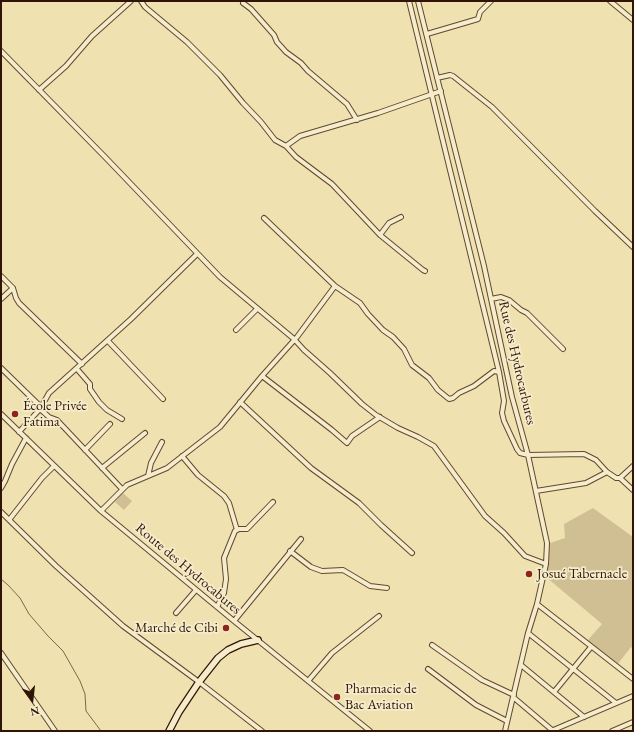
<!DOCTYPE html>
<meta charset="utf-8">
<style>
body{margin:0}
#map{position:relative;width:634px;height:732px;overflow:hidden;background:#f0e2b0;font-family:"EB Garamond",serif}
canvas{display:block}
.frame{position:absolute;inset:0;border:2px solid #301405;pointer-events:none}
.north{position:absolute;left:12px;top:680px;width:40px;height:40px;-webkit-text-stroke:3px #f5eccc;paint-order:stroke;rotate:165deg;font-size:11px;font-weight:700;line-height:16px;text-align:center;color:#301405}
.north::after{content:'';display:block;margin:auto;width:14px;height:18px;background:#301405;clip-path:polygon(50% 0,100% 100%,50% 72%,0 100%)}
</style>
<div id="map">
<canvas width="634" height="732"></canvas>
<div class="frame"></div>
<div class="north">N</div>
</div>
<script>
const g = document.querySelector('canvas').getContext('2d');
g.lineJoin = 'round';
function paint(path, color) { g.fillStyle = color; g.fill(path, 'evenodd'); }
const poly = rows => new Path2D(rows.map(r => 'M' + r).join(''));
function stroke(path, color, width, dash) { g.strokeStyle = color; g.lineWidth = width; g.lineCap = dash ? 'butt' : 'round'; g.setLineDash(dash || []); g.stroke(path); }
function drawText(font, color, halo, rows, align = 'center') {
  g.font = font + ' "EB Garamond",serif'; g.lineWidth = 3.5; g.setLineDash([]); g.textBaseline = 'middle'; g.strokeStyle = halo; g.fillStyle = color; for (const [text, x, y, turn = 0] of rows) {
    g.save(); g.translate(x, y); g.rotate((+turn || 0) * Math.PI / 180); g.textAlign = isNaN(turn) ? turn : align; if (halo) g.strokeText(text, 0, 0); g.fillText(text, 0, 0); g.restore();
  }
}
const green = poly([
 [123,493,132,501,124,510,115,502],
 [593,508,633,537,633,649,631,647,617,665,587,641,602,624,546,577,550,543,565,538,564,524]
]);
const stream = poly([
 [1,579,8,585,20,598,29,614,48,636,63,651,80,681,85,694,86,711,101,731]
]);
const street = poly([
 [141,1,145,7,187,42,220,75,243,103,261,122,275,140,286,146,300,136,378,113,441,91],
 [409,1,499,372,504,401,502,413,504,421,517,449,520,453,528,455,584,454,596,460,607,472,616,478,620,478,633,466],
 [418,1,484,266,512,397,528,455,547,543,546,564,537,604,528,633,505,731],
 [610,1,633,20],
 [243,3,251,9,274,35,277,42,286,52,301,63,308,71,347,104,357,120],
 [427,34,478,19,480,12,491,1],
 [1,51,106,158,220,277,294,339,304,350,330,373,362,404,376,415,398,428,418,437,434,446,485,516,504,533,525,556,546,564],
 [437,78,450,75,453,76,492,107,595,211,633,247],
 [39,90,66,66,92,36,131,1],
 [286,146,296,157,332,184,380,235,423,270,425,271],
 [264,218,335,286,360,303,368,314,383,330,393,337,404,349,412,365,429,378,438,390,449,399,453,398,459,393,474,386,494,371,499,372],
 [380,235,389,223,401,217],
 [1,276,13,288,16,298,19,303,82,364],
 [1,299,13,288],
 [491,299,501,297,509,300,521,310,527,313,563,349],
 [236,330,257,309],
 [108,341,163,399],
 [1,368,41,407],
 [77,369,90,384,90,389,99,402,107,410,122,419],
 [262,376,332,430,347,443,352,436,380,417],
 [240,402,311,468,359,503,381,525,412,553],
 [40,409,49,417,57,420,122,489],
 [1,414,101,511,234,621,370,731],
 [19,432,40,409,49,393,131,319,197,254],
 [85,450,110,424],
 [182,456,198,475,224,496,229,503,237,530],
 [102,468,145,433],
 [148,476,151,463,162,442],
 [620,478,633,490],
 [1,488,5,481,12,464,26,438],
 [536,491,586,483,607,472],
 [101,511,127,485,167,468,220,427,262,376,297,337,335,286],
 [1,512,56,566,123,626,199,682,262,731],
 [9,520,42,478,54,466],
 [290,551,311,567,322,571,343,570,370,586,387,588],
 [537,604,633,679],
 [217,607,224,593,226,579,224,558,235,531,239,529,247,529,273,502],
 [176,613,196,590],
 [234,621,301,539],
 [528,633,616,703],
 [432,645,482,680,514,695],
 [1,653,55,731],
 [521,665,584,717],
 [428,669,476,705,507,721],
 [308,681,332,653,379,616],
 [554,692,591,647],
 [513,697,552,730],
 [551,731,633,696],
 [612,731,633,722]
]);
const secondary = poly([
 [169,731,179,712,199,682,218,658,228,650,241,644,258,640]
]);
const markers = [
 [15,414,4,"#8f2418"],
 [529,574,4,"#8f2418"],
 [226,628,4,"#8f2418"],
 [337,697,4,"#8f2418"]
];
const streetNames = [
 ["Rue des Hydrocarbures",517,363,77],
 ["Route des Hydrocabures",188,569,40]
];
const poiNames = [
 ["École Privée",23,406],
 ["Fatima",23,422],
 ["Josué Tabernacle",537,574],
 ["Marché de Cibi",218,628,"right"],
 ["Pharmacie de",345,689],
 ["Bac Aviation",345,705]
];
paint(green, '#cfbf93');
stroke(stream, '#7c6649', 1);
stroke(street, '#604830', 6);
stroke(secondary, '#301405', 8);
stroke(street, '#f5eccc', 4);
stroke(secondary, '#f5eccc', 5.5);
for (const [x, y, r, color] of markers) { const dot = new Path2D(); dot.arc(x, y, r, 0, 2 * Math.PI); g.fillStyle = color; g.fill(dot); stroke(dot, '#f5eccc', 1.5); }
drawText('14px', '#301405', '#f5eccc', streetNames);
drawText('14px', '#301405', '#f5eccc', poiNames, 'left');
</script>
